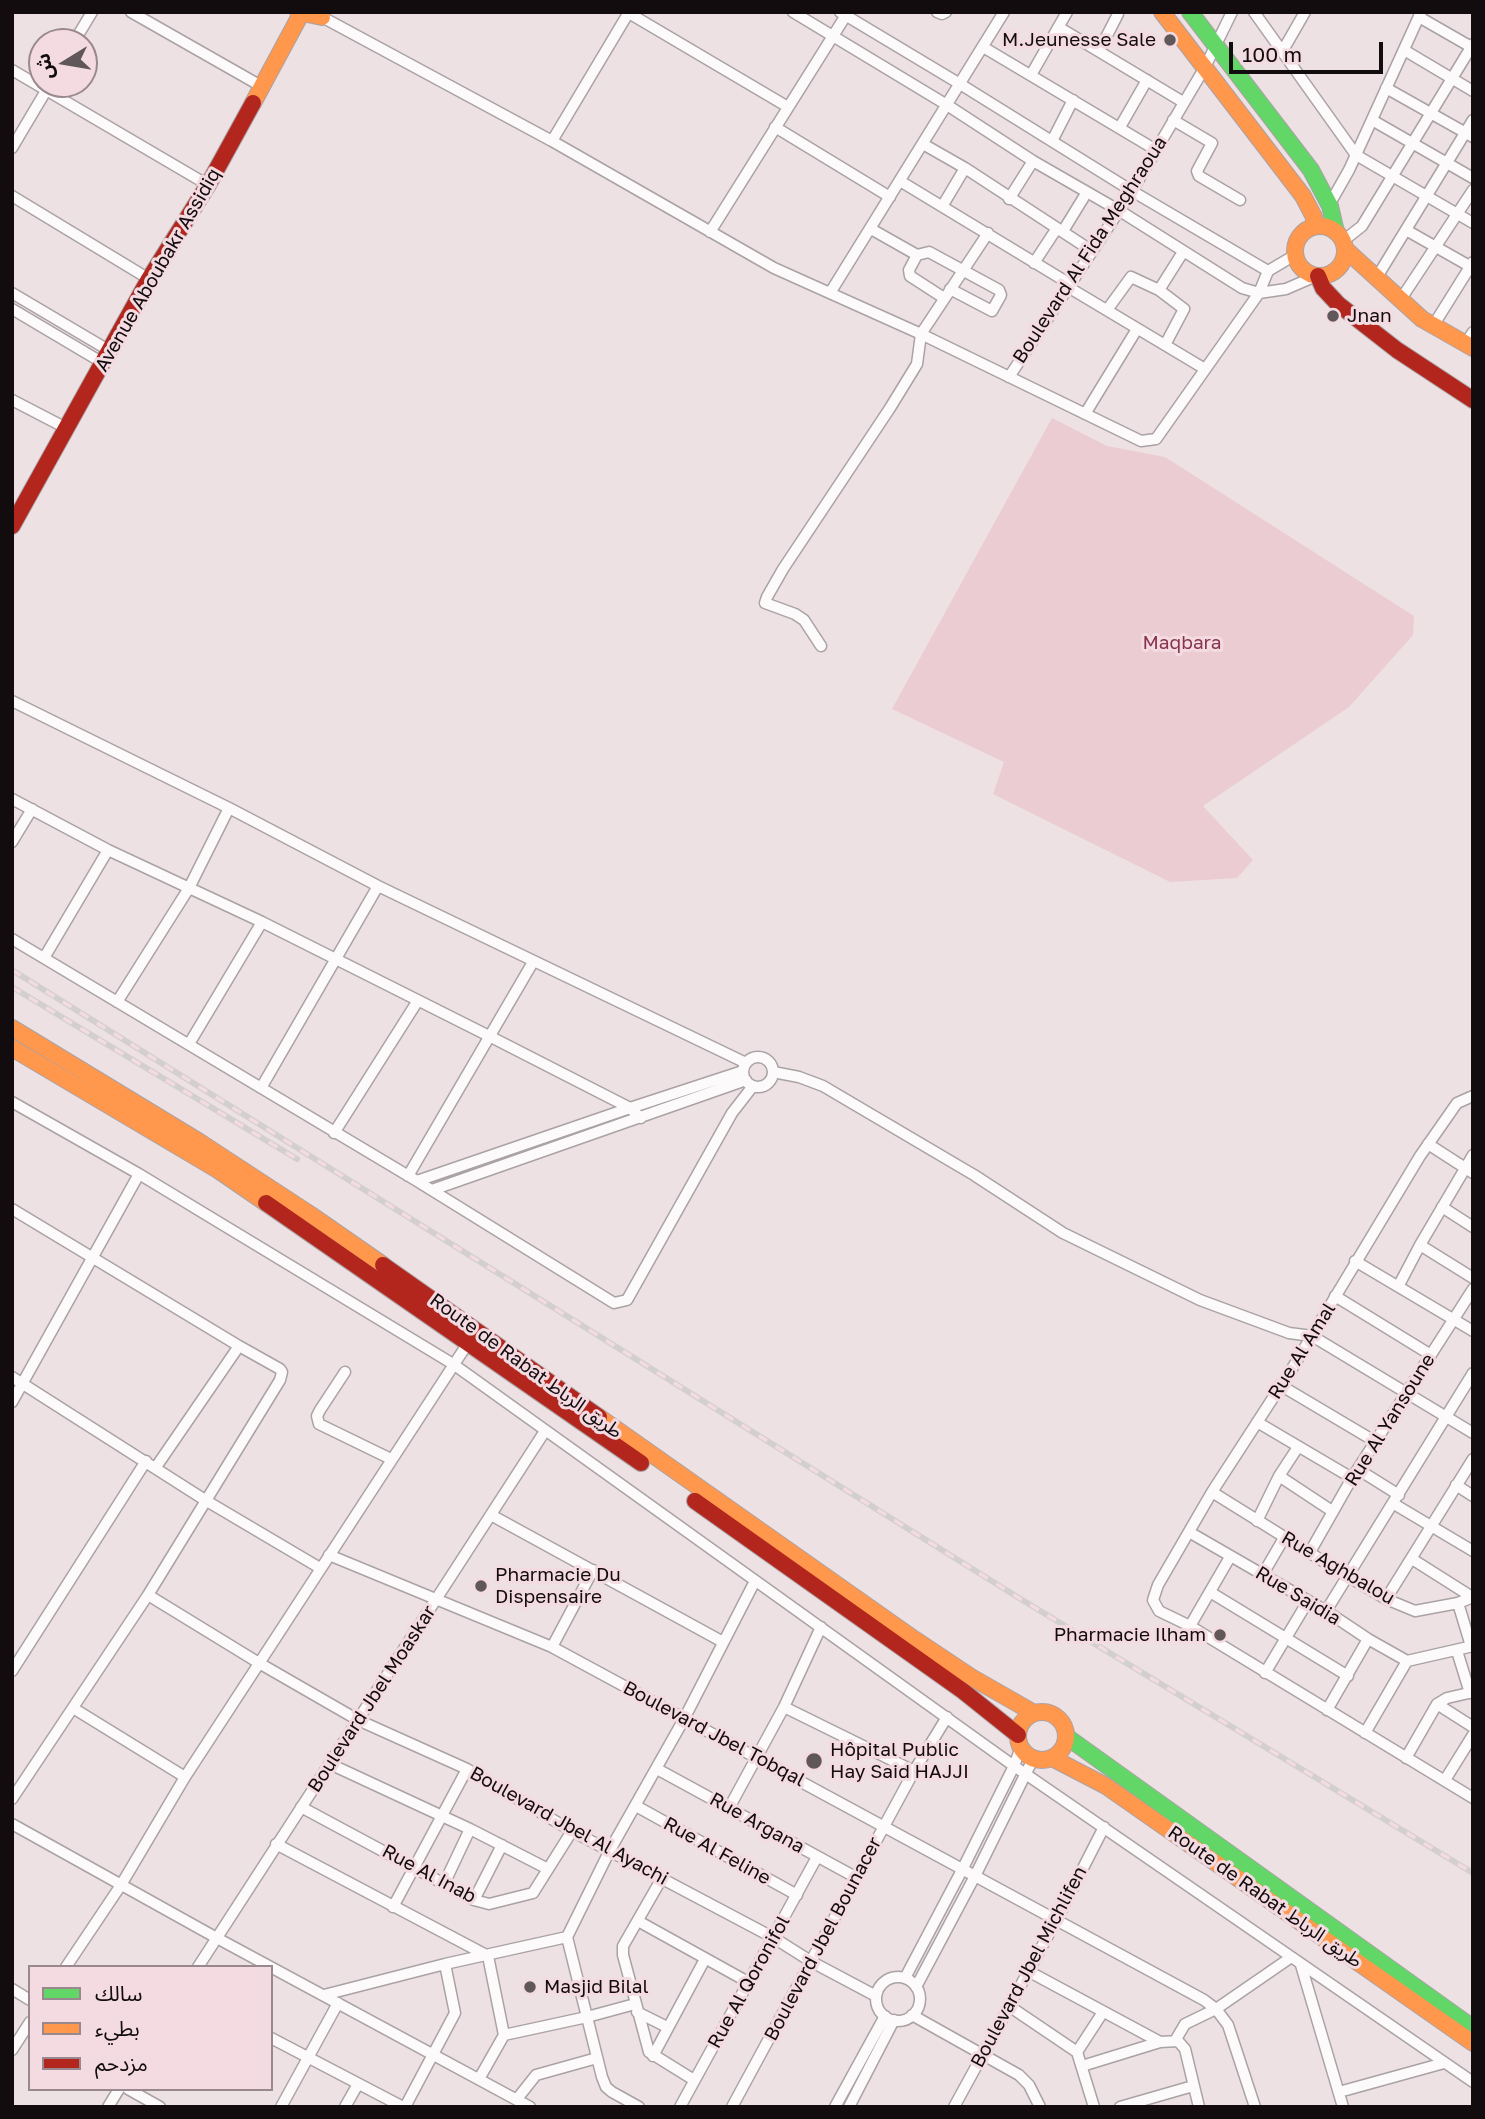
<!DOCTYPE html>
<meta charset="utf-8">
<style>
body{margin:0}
#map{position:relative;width:1485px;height:2119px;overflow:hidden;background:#ede1e4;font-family:"Golos Text","Noto Sans Arabic",sans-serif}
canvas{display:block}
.frame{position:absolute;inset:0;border:14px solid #130c0e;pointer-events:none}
.legend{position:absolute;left:28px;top:1965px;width:245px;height:126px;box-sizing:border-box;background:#f3dbe1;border:2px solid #99888d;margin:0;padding:9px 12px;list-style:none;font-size:21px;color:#130c0e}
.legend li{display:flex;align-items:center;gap:14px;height:35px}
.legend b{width:35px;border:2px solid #99888d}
.north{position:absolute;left:28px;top:28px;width:70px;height:70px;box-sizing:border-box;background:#f3dbe1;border:2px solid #99888d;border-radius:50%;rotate:259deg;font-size:19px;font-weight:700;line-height:28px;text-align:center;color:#130c0e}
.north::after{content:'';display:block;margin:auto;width:24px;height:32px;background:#5f5759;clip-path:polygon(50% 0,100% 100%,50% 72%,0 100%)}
.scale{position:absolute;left:1229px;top:42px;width:154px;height:32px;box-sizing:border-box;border:4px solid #130c0e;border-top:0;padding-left:9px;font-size:21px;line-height:24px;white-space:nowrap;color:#130c0e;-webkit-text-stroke:5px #f3dbe1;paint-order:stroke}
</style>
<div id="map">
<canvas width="1485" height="2119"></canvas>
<div class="frame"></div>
<ul class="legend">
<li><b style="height:9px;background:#63d668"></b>سالك</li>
<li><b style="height:9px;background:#ff974d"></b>بطيء</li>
<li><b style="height:9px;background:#b3261e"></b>مزدحم</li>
</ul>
<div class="north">ش</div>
<div class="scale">100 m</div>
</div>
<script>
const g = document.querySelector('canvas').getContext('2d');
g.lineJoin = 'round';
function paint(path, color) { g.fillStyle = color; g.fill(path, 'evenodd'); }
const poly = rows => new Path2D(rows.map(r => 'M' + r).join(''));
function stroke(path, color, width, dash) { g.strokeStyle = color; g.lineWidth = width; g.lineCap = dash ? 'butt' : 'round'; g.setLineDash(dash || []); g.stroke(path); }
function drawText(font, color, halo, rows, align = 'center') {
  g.font = font + ' "Golos Text","Noto Sans Arabic",sans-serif'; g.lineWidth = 6; g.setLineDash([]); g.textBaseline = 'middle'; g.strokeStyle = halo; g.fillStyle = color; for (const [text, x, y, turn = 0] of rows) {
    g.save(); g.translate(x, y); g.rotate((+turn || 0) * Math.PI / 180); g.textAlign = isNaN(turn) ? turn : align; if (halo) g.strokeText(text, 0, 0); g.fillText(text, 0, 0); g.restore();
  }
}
const green = poly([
 [1052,418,1107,446,1165,457,1414,616,1413,635,1349,707,1203,806,1253,860,1237,878,1170,882,993,794,1004,762,892,709]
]);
const street = poly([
 [131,12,261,86],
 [627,12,788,107],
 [793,12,947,105,1033,161,1120,211,1242,288,1259,293,1286,289,1316,276],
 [840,12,960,84,1132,191,1268,271],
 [937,12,942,14,946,12],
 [1254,12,1356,155,1473,223],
 [322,17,552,141,774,268,921,334,1141,441,1156,439,1259,293,1268,271,1295,255],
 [1419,17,1473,48],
 [1060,28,1183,102],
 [74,42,92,12],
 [983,47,1156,150],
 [1404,50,1473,91],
 [1099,51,1118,14],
 [1282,52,1305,12],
 [12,70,208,185],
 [1031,75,1067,12],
 [1386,88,1473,137],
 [1173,120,1212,143,1197,171,1199,176,1240,200],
 [1372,120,1473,178],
 [775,127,890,197],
 [1120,127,1147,80],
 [552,141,629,12],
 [1052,141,1073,100],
 [923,144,965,168,1092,251],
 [12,148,50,84],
 [900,181,1070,284],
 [12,196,149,279],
 [1009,199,1033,161],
 [943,205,965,168],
 [1328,207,1349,170,1421,12],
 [871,229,917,255,909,270,910,276,944,298],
 [1406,230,1473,268],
 [1063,231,1087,192],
 [710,232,848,12],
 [1343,241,1362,226,1473,44],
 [917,255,929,252,999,290,1001,295,992,311,950,289],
 [1034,263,1057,228],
 [1377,277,1473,120],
 [1068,287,1205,369],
 [1159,290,1184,309,1165,345],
 [12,293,110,351],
 [830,293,1004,12],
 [1401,299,1473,190],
 [12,309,103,363],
 [1107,310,1131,277,1159,290,1183,252],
 [1433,326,1473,262],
 [1465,344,1473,332],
 [1009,377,1132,191,1205,67,1232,12],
 [12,400,66,428],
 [1085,414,1137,329],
 [821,646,804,620,795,614,765,603,767,597,783,569,890,408,917,364,921,334,988,233],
 [12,701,229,808,378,886,746,1063],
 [12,799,108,850,262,922,491,1037,630,1108,641,1118],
 [12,842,32,809],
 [12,939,417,1181,614,1303,627,1300,732,1113,753,1086],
 [44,958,108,850],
 [117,1002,189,888,229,808],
 [189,1044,262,922],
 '743 1072a15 15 0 1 1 30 0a15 15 0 1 1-30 0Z',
 [773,1072,799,1077,823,1086,974,1175,1063,1233,1200,1300,1289,1333,1312,1336,1473,1433],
 [261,1088,378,886],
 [1473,1096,1457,1103,1420,1156,1293,1367,1212,1492,1158,1585,1153,1600,1159,1611,1190,1626,1473,1798],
 [12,1102,139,1174,453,1364,1014,1766,1473,2082],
 [334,1133,417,1002],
 [1428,1144,1473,1173],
 [408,1176,533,962],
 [417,1181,630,1108,743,1071],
 [432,1190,746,1080],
 [1442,1207,1473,1227],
 [12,1209,239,1346,280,1369,282,1372,280,1380,148,1595,12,1799],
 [1420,1245,1473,1278],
 [1355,1261,1473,1331],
 [1399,1285,1420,1245,1473,1155],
 [1335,1296,1431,1355],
 [345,1372,320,1410,317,1416,319,1424,391,1459],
 [12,1377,205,1500,320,1568],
 [1280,1385,1376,1442],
 [12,1402,139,1174],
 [1257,1422,1352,1478],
 [156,1467,239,1346],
 [1359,1470,1399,1495],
 [1279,1476,1332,1511],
 [1456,1485,1473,1496],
 [1212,1492,1347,1576,1386,1599,1415,1611,1458,1603,1473,1597],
 [1394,1504,1473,1551],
 [491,1515,723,1642],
 [1257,1521,1279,1476,1298,1447],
 [1189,1532,1326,1611,1368,1639,1407,1661],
 [1310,1552,1352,1478,1473,1289],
 [329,1555,552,1647,1204,2000,1216,2009,1228,2025,1255,2107],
 [1412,1559,1472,1597],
 [1263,1574,1284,1538],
 [1210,1592,1348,1676],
 [148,1595,259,1663,358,1720,467,1769,572,1831,774,1938,812,1962,876,1996],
 [1386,1599,1473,1459],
 [1458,1603,1471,1646],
 [1326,1611,1473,1373],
 [1190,1626,1230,1557],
 [552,1647,593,1570],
 [1457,1651,1470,1693],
 [12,1671,146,1461],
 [1265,1673,1308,1601],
 [1437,1704,1473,1727],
 [784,1707,914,1771],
 [73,1708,185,1777],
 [1327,1710,1368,1639],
 [1365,1733,1407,1661,1473,1646],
 [1406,1758,1437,1704,1447,1698,1473,1692],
 [330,1764,470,1829,548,1869],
 [657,1769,857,1878],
 [1445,1780,1473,1735],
 [636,1806,797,1895],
 [301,1807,474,1900,489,1904,533,1893,572,1831],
 [729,1808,784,1707,821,1627],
 [12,1824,215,1937,530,2107],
 [276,1844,488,1956,504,2035,479,2079],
 [662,1878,623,1946,623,1955,649,2052,694,2080],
 [444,1884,470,1829],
 [474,1900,502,1845],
 [393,1907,467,1769],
 [638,1921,748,1982],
 [567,1937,602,2077,606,2087,612,2092,639,2107],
 [1301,1965,1343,2107],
 [66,1967,121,1885,185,1777,468,1343],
 [198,1967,545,1431],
 [1028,1971,1160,2042],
 '876 1999a22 22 0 1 1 44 0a22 22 0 1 1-44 0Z',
 [905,1978,962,1870,1014,1766,1021,1747],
 [916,1987,975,1876,1033,1759],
 [12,1989,30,2000],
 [324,1995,445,1964,567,1937,610,1850,684,1719,755,1581],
 [1009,2006,1077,2052,1094,2107],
 [637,2012,667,2027],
 [912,2015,1019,2075,1029,2085,1040,2107],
 [504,2035,587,2017,635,2004],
 [271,2038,403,2107],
 [1175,2041,1185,2024,1216,2009,1290,1958],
 [12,2050,30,2022],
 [1077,2052,1103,2012],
 [653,2056,705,1959],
 [1082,2066,1160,2042,1178,2041,1185,2049,1199,2107],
 [128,2089,160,2107],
 [1339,2092,1444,2063],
 [517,2099,536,2075,597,2058],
 [108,2107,119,2089],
 [281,2107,338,2003],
 [345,2107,358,2084],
 [405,2107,455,2013,445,1964],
 [680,2107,817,1857],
 [732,2107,914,1771,947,1717],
 [835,2107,885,2016],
 [849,2107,894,2020],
 [954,2107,1057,1919,1104,1827],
 [1120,2107,1193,2086]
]);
const fast = poly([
 [1190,12,1311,170,1330,206,1336,232],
 [1067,1737,1473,2028]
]);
const slow = poly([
 [298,12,322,17],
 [1162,12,1303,196,1314,217,1314,227],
 [253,103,302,12],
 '1295 251a25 25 0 1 1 50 0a25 25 0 1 1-50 0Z',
 [1345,249,1422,319,1473,348],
 [12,1028,198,1141,311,1215,383,1265],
 [12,1048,218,1170,266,1203],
 [599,1417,914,1639,971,1677,1034,1713],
 '1018 1736a24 24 0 1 1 48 0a24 24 0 1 1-48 0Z',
 [1052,1758,1106,1786,1473,2043]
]);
const jam = poly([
 [1318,276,1323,288,1338,304,1397,350,1473,400],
 [12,526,149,279,208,185,253,103],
 [266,1203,641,1463],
 [383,1265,599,1417],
 [695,1501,963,1691,1018,1735]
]);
const rail = poly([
 [12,970,1019,1598,1473,1873],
 [12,987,297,1159]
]);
const markers = [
 [1170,40,7,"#5f5759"],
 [1333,316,7,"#5f5759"],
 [481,1586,7,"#5f5759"],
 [1220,1635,7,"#5f5759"],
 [814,1761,9,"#5f5759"],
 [530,1987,7,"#5f5759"]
];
const poiNames = [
 ["M.Jeunesse Sale",1156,40,"right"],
 ["Jnan",1347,316],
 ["Pharmacie Du",495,1575],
 ["Dispensaire",495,1597],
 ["Pharmacie Ilham",1206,1635,"right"],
 ["Hôpital Public",830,1750],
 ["Hay Said HAJJI",830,1772],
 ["Masjid Bilal",544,1987]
];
const streetNames = [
 ["Boulevard Al Fida Meghraoua",1090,250,-57],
 ["Avenue Aboubakr Assidiq",158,270,-60],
 ["Rue Al Amal",1302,1351,-58],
 ["Route de Rabat طريق الرباط",526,1366,36],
 ["Rue Al Yansoune",1390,1420,-58],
 ["Rue Aghbalou",1338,1568,30],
 ["Rue Saidia",1298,1596,31],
 ["Boulevard Jbel Moaskar",372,1699,-57],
 ["Boulevard Jbel Tobqal",714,1734,28],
 ["Rue Argana",757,1823,29],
 ["Boulevard Jbel Al Ayachi",569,1826,29],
 ["Rue Al Feline",717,1851,29],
 ["Rue Al Inab",429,1874,28],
 ["Route de Rabat طريق الرباط",1265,1897,35],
 ["Boulevard Jbel Bounacer",823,1939,-62],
 ["Boulevard Jbel Michlifen",1029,1967,-62],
 ["Rue Al Qoronifol",749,1982,-61]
];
const parkNames = [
 ["Maqbara",1182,643]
];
paint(green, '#ebccd3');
stroke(street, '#aaa2a4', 13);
stroke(fast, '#aaa2a4', 18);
stroke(slow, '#aaa2a4', 18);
stroke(jam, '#aaa2a4', 18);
stroke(street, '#fcfafb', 10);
stroke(fast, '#63d668', 16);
stroke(slow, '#ff974d', 16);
stroke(jam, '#b3261e', 16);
stroke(rail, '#d3cfd0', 6);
stroke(rail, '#f3dbe1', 3.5, [10]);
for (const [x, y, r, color] of markers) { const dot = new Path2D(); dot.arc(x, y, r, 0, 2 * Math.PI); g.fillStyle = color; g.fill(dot); stroke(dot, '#f3dbe1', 2.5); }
drawText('19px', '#130c0e', '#f3dbe1', poiNames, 'left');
drawText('19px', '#130c0e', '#f3dbe1', streetNames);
drawText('19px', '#883450', '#f3dbe1', parkNames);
</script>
